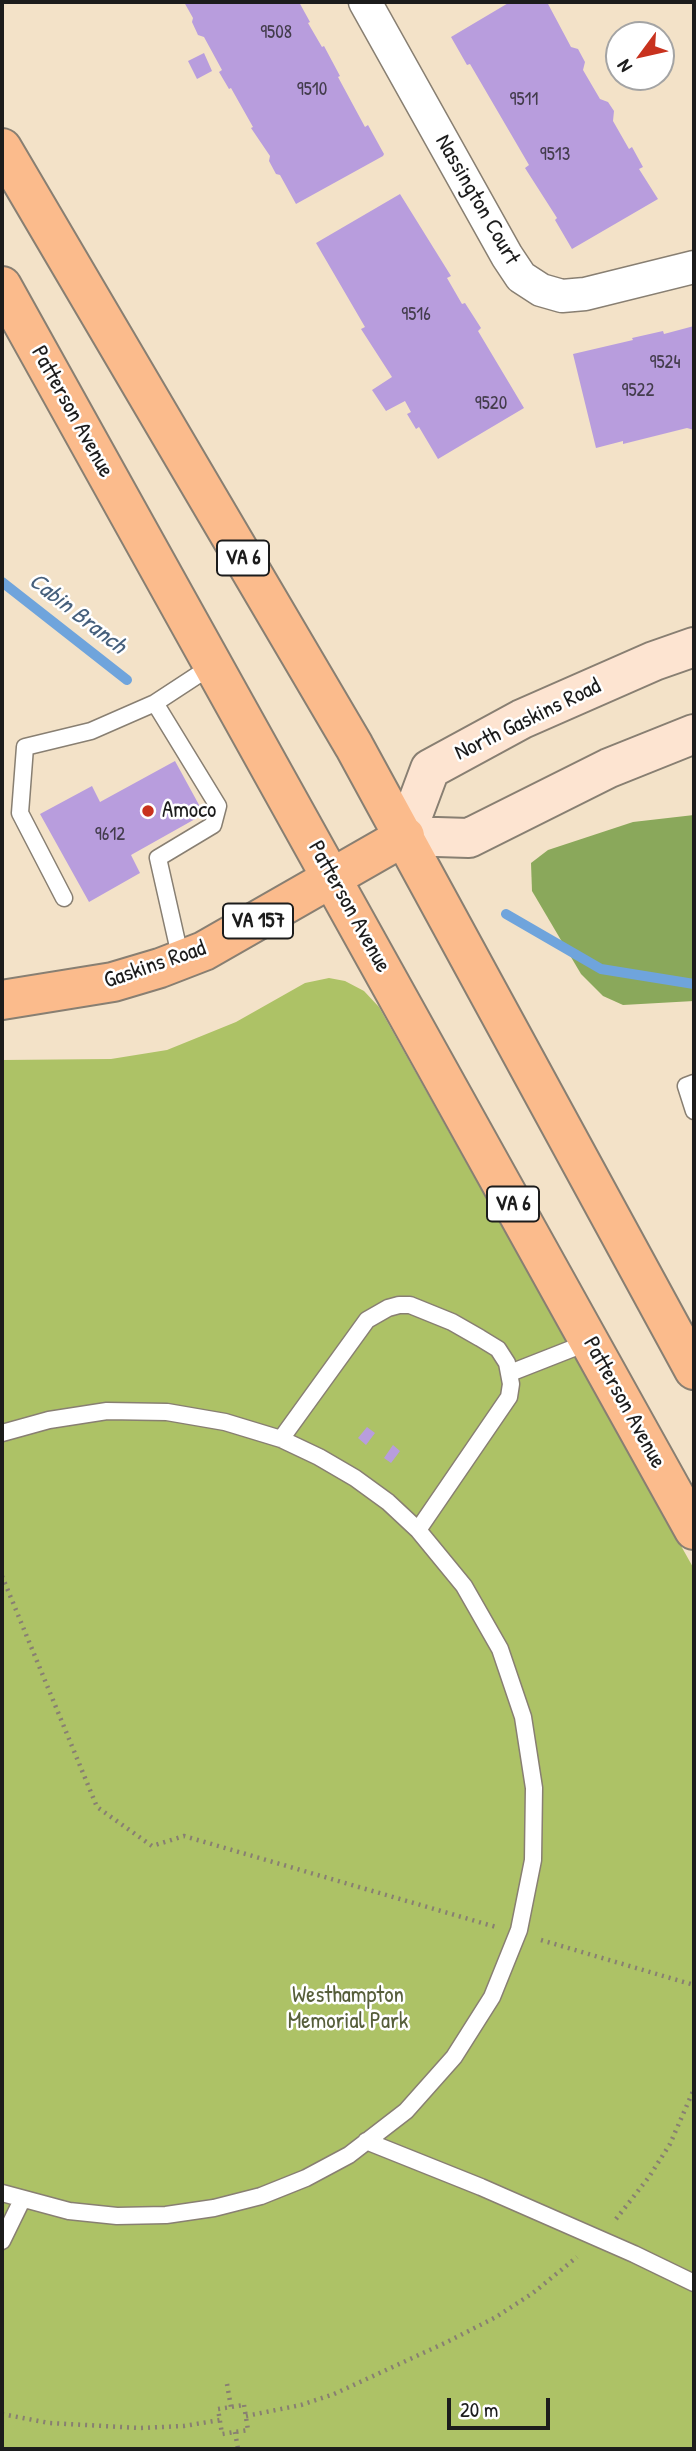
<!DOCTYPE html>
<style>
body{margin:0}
#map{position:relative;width:696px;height:2451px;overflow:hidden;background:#f3e2c8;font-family:"Patrick Hand",sans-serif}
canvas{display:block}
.frame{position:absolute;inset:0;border:4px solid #1c1c1c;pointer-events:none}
.north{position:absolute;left:605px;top:21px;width:70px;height:70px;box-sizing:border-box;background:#fff;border:2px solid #a4a4a4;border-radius:50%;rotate:237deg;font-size:19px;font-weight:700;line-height:28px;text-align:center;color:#1c1c1c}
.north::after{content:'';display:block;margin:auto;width:24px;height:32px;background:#c8321e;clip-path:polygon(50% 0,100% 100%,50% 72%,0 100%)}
.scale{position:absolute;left:447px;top:2398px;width:103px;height:32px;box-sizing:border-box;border:4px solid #1c1c1c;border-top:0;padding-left:9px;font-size:21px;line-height:24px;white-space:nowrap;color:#1c1c1c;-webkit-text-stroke:5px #fff;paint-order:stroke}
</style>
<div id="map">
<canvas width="696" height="2451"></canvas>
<div class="frame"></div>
<div class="north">N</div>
<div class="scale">20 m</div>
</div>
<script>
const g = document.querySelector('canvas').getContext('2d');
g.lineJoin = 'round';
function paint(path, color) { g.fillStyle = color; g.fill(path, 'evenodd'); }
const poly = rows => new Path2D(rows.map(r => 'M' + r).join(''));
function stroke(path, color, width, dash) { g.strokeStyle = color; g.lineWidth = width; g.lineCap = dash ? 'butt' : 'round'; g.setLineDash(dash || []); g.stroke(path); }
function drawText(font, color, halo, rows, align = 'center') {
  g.font = font + ' "Patrick Hand",sans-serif'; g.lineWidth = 5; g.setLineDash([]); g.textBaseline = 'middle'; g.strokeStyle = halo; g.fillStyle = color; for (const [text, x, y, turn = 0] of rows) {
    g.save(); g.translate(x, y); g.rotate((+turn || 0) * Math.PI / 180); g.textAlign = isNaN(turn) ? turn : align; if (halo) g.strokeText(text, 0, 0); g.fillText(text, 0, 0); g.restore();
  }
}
const green = poly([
 [329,978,345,981,364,991,379,1007,694,1569,694,2449,2,2449,2,1060,111,1059,167,1050,236,1022,305,983]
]);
const forest = poly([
 [694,815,694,1001,623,1005,603,996,581,974,532,891,531,863,548,850,633,822]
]);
const stream = poly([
 [2,582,127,680],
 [506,914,601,969,694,984]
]);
const building = poly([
 [184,2,299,2,310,22,308,23,322,47,324,46,340,76,338,77,365,127,368,125,384,154,383,156,296,204,280,175,276,174,269,161,270,156,251,128,253,127,231,88,229,89,219,72,222,70,204,37,198,35,192,22,193,18],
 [510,2,547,2,571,47,578,49,585,62,583,70,600,99,608,102,614,111,613,121,629,149,632,147,643,167,639,169,658,199,572,249,555,220,557,218,525,168,529,165,470,64,467,65,451,37],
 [204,53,212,71,197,79,188,61],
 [400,194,451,276,447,278,462,304,465,303,481,328,478,331,524,408,438,459,419,427,416,429,407,414,411,412,405,401,386,411,372,390,392,377,361,329,365,327,316,243],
 [694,326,694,430,687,428,623,444,623,441,596,448,573,354,633,340,632,338,663,331,664,334],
 [175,761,204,814,131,855,140,873,89,902,40,814,92,786,100,802],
 [367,1427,375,1433,366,1445,358,1438],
 [393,1445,400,1451,391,1463,384,1458]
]);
const path = poly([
 [2,1576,97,1807,152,1846,184,1836,496,1927],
 [541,1940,694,1985],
 [616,2219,649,2177,670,2144,694,2089],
 [227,2384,231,2407],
 [244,2405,248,2430,222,2434,218,2409,244,2405],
 [2,2414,49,2423,140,2428,184,2426,220,2420],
 [246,2416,301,2405,334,2394,447,2342,496,2317,533,2293,577,2257],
 [235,2432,238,2449]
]);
const lane = poly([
 [155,703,213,665],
 [64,898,20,813,25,747,91,731,155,703,218,806,213,825,158,858,181,960],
 [694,1083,686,1086,694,1111],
 [510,1373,589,1342],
 [2,1433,49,1420,107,1411,167,1412,225,1422,281,1439,319,1457,355,1478,388,1502,418,1530,464,1586,500,1649,523,1717,534,1788,533,1860,519,1930,492,1997,454,2057,406,2111,349,2155,306,2178,261,2196,214,2208,166,2215,117,2216,69,2211,2,2193],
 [281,1439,367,1320,388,1308,399,1305,410,1305,452,1322,480,1338,498,1349,507,1363,511,1384,509,1397,418,1530],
 [366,2141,481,2187,634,2254,694,2283],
 [2,2241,22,2200]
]);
const street = poly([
 [365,2,507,256,521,277,541,290,562,296,585,294,694,267]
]);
const secondary = poly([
 [694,647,654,661,522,719,430,769,405,836,469,838,609,768,694,734]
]);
const primary = poly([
 [2,148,354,746,694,1370],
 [2,286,694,1530],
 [2,1000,113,982,160,968,204,951,405,836]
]);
const markers = [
 [148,811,7,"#c8321e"]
];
const numberNames = [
 ["9508",276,33],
 ["9510",312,90],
 ["9511",524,100],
 ["9513",555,155],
 ["9516",416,315],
 ["9524",665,363],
 ["9522",638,391],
 ["9520",491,404],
 ["9612",110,835]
];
const shields = [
 [243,558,52],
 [258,921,70],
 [513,1204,52]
];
const shieldNames = [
 ["VA 6",243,558],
 ["VA 157",258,921],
 ["VA 6",513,1204]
];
const streetNames = [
 ["Nassington Court",477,200,60],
 ["Patterson Avenue",72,412,61],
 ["North Gaskins Road",528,720,-26],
 ["Patterson Avenue",349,907,61],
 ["Gaskins Road",155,965,-19],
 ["Patterson Avenue",624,1403,61]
];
const poiNames = [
 ["Amoco",162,811]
];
const parkNames = [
 ["Westhampton",348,1996],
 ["Memorial Park",348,2022]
];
const waterNames = [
 ["Cabin Branch",77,614,38]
];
paint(green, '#adc266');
paint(forest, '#8aa85b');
stroke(stream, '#6fa4dc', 10);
paint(building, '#b89ddd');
stroke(lane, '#887f72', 19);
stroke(street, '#887f72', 35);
stroke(secondary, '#887f72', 42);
stroke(primary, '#887f72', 42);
stroke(path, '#887f72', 4.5, [2, 5]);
stroke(lane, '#fff', 16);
stroke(street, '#fff', 32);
stroke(secondary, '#fde4d1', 38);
stroke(primary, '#fbbb8c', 38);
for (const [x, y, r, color] of markers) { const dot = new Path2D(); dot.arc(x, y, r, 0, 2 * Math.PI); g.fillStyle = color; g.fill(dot); stroke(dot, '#fff', 2.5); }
drawText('19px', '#433c4c', null, numberNames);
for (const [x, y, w] of shields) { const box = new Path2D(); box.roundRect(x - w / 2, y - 17.5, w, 35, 5); g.fillStyle = '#fff'; g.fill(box); stroke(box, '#1c1c1c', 2); }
drawText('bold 21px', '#1c1c1c', null, shieldNames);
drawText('23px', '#1c1c1c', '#fff', streetNames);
drawText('23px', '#1c1c1c', '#fff', poiNames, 'left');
drawText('23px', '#565e3a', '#fff', parkNames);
drawText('italic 24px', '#46607c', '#fff', waterNames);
</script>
